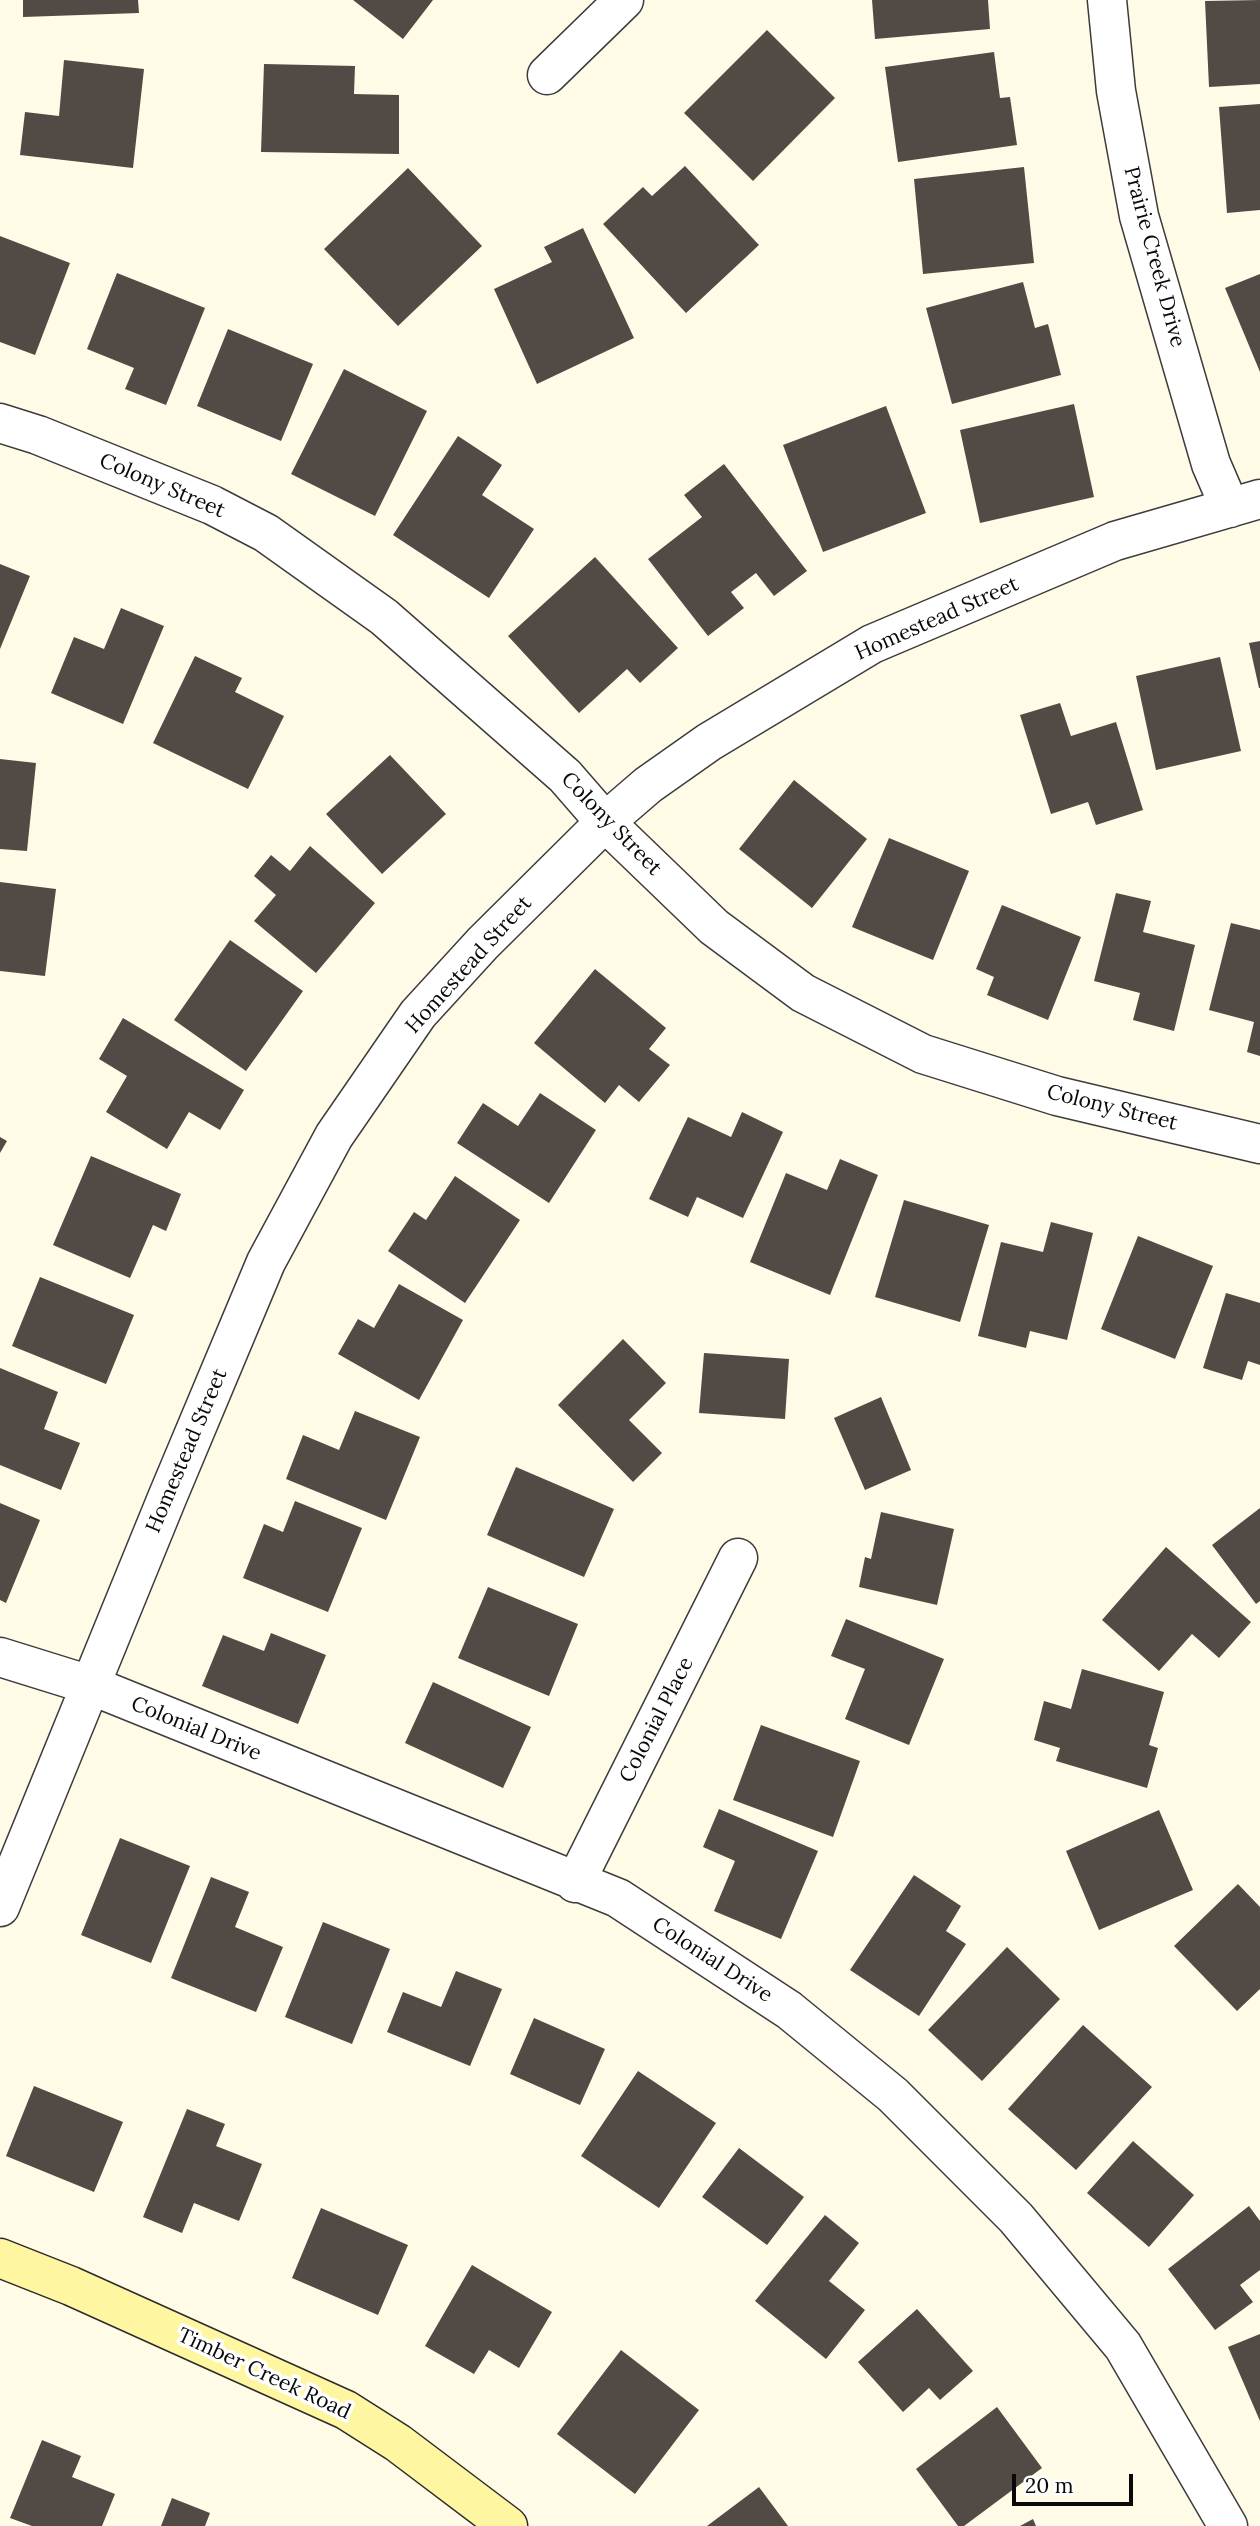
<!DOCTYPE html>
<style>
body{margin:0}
#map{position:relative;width:1260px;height:2526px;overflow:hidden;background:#fffbe6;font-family:Lora,serif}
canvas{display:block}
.scale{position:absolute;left:1012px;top:2474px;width:121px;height:32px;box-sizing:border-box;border:4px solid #090909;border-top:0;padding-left:9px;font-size:21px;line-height:24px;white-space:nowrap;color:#090909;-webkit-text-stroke:5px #fff;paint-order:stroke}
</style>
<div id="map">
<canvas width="1260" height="2526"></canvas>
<div class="scale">20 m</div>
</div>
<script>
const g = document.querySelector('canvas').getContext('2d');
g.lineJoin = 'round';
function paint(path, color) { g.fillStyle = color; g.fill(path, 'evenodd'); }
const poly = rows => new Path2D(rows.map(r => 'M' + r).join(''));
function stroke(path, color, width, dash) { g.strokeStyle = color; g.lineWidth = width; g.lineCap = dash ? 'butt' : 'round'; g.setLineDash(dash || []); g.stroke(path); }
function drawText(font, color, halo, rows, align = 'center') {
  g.font = font + ' Lora,serif'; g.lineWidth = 7; g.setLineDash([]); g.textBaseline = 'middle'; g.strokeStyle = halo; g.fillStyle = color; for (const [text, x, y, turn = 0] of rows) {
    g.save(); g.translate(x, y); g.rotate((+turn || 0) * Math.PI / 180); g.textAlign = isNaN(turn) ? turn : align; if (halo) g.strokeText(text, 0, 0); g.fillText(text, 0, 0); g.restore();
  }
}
const building = poly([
 [23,0,138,0,139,13,23,17],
 [353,0,433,0,403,39],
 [872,0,988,0,990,29,875,39],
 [1260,0,1260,84,1209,87,1205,1],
 [767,30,835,98,753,181,684,113],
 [994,52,1000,98,1010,97,1017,145,898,162,885,67],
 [64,60,144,69,133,168,20,155,25,112,59,116],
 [264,64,355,66,354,94,399,95,399,154,261,152],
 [1260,104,1260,210,1227,213,1219,107],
 [685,166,759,245,686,313,603,224,643,187,652,196],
 [1024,167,1034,263,923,274,914,179],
 [408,168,482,246,398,326,324,249],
 [583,228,634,338,537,384,494,289,552,262,544,247],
 [0,236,70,263,35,355,0,342],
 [117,273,205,308,166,405,125,389,134,368,87,349],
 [1260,274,1260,372,1225,288],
 [1023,282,1035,328,1048,324,1061,375,952,404,926,308],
 [228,329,313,364,281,441,197,406],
 [344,369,427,411,375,516,291,474],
 [1074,404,1094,497,980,523,960,430],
 [886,406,926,513,823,552,783,445],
 [458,436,502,465,482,495,534,529,489,598,393,535],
 [724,464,807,571,774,596,756,573,731,592,744,608,708,636,648,559,702,517,684,495],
 [595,557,678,648,640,683,627,669,579,713,508,636],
 [0,564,30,576,0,649],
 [121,608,164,626,123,724,51,693,74,637,104,649],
 [1260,641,1260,688,1259,688,1249,643],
 [195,656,242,678,235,692,284,716,248,789,153,743],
 [1220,657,1241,751,1156,770,1136,676],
 [1060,703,1071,736,1116,722,1143,810,1096,825,1088,802,1051,814,1020,715],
 [390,755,446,814,382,874,326,814],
 [0,759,36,763,27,851,0,849],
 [794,780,867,839,812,908,739,849],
 [889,838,969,871,933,960,852,927],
 [310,846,375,903,316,973,254,921,276,895,254,876,271,855,290,871],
 [0,882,56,889,45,976,0,971],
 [1116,893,1151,901,1143,932,1195,945,1174,1031,1133,1020,1140,993,1094,981],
 [1002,905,1081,937,1048,1020,987,995,994,977,976,969],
 [1231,923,1260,930,1260,1056,1247,1052,1254,1022,1209,1010],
 [230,940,303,991,246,1071,174,1020],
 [595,969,666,1028,649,1049,670,1065,639,1102,619,1085,605,1103,534,1043],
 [123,1018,244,1090,220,1130,189,1112,167,1149,106,1112,127,1076,99,1059],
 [540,1093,596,1130,549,1203,457,1143,483,1103,518,1126],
 [742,1112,783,1132,743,1218,697,1197,688,1217,649,1199,688,1117,731,1137],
 [0,1137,7,1141,0,1153],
 [91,1156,181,1194,166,1231,153,1225,130,1278,53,1245],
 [840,1159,878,1175,830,1295,750,1262,786,1173,827,1190],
 [455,1176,520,1220,465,1303,388,1251,414,1212,426,1220],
 [904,1200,989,1225,960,1322,875,1297],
 [1051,1222,1093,1233,1067,1340,1030,1331,1026,1348,978,1336,1001,1242,1043,1252],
 [1138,1236,1213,1266,1175,1359,1101,1329],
 [40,1277,134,1315,106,1384,12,1346],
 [399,1284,463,1320,419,1400,338,1354,358,1319,374,1328],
 [1226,1293,1260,1303,1260,1365,1248,1361,1242,1380,1203,1368],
 [623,1339,666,1383,629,1420,662,1453,633,1482,558,1405],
 [704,1353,789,1359,785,1419,699,1413],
 [0,1368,58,1392,44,1429,80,1443,61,1490,0,1465],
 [881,1397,911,1470,865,1490,834,1418],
 [355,1411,420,1437,386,1520,286,1479,303,1435,339,1450],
 [516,1467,614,1509,584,1577,487,1535],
 [295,1501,362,1528,328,1612,243,1578,264,1524,283,1532],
 [0,1503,40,1520,6,1603,0,1600],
 [1260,1508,1260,1601,1256,1604,1212,1545],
 [881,1512,954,1529,937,1605,859,1587,865,1557,871,1559],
 [1166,1547,1251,1622,1219,1658,1192,1634,1159,1671,1102,1620],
 [488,1587,578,1624,549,1696,458,1658],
 [846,1619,944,1659,909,1745,845,1719,865,1669,831,1656],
 [271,1633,326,1655,298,1724,202,1686,223,1635,264,1651],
 [1082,1669,1164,1692,1149,1745,1158,1748,1147,1788,1056,1761,1060,1748,1034,1740,1044,1701,1071,1709],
 [433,1682,531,1727,503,1788,405,1743],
 [761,1725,860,1761,833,1837,733,1800],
 [719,1809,818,1851,781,1939,714,1911,735,1861,703,1847],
 [1159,1810,1193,1890,1099,1930,1066,1851],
 [120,1838,190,1866,151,1963,81,1935],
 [914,1875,961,1906,946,1931,966,1944,919,2016,850,1970],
 [211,1877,249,1892,235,1927,283,1947,256,2012,171,1978],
 [1238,1884,1260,1907,1260,1989,1237,2011,1174,1946],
 [323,1922,390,1949,352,2044,285,2017],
 [1007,1947,1060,1999,982,2081,928,2030],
 [456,1971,502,1989,470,2066,387,2032,403,1992,441,2007],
 [534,2018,605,2049,580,2105,510,2074],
 [1083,2025,1152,2087,1076,2170,1008,2109],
 [638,2071,716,2123,659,2208,581,2156],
 [34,2086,123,2122,94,2192,6,2156],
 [187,2109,225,2124,216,2146,262,2164,239,2221,194,2203,182,2233,143,2217],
 [1133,2141,1194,2195,1149,2247,1087,2193],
 [739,2148,804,2197,767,2245,702,2197],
 [1249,2206,1260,2221,1260,2270,1240,2285,1253,2302,1215,2330,1168,2269],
 [321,2208,408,2245,378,2315,292,2278],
 [825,2215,859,2243,829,2281,865,2310,826,2359,755,2301],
 [472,2265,552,2312,519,2368,489,2350,474,2374,425,2346],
 [917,2309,973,2371,940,2400,929,2388,903,2412,858,2362],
 [1260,2334,1260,2421,1228,2347],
 [621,2350,699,2410,635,2494,557,2434],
 [997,2407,1042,2468,964,2526,958,2526,916,2469],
 [42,2440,81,2456,72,2477,115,2494,102,2526,32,2526,10,2518],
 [759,2487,788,2526,707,2526],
 [172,2498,210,2513,205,2526,161,2526],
 [1033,2519,1036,2526,1020,2526]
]);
const street = poly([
 [1107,0,1116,91,1139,216,1211,464,1230,508],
 [547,75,624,0],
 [0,423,38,435,212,505,266,533,384,617,565,776,605,822,714,927,803,993,923,1054,1057,1096,1260,1144],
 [0,1657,90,1685,618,1898,789,2010,893,2095,1016,2218,1123,2346,1228,2526],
 [575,1883,738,1558],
 [0,1907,167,1498,266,1262,334,1136,418,1014,483,943,605,822,648,785,709,742,872,644,1115,541,1260,499]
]);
const secondary = poly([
 [0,2258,71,2286,346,2410,398,2443,508,2526]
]);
const streetNames = [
 ["Prairie Creek Drive",1154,257,75],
 ["Colony Street",162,486,23],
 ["Homestead Street",937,619,-24],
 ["Colony Street",611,824,46],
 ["Homestead Street",469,965,-48],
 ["Colony Street",1112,1108,14],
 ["Homestead Street",187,1451,-67],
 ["Colonial Place",657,1720,-63],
 ["Colonial Drive",196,1729,22],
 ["Colonial Drive",712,1960,33],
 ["Timber Creek Road",264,2374,25]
];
paint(building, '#524b45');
stroke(street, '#3c3c3c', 41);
stroke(secondary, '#2b2b2b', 41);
stroke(street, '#fff', 38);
stroke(secondary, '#fff6a1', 38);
drawText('21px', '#090909', '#fff', streetNames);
</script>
